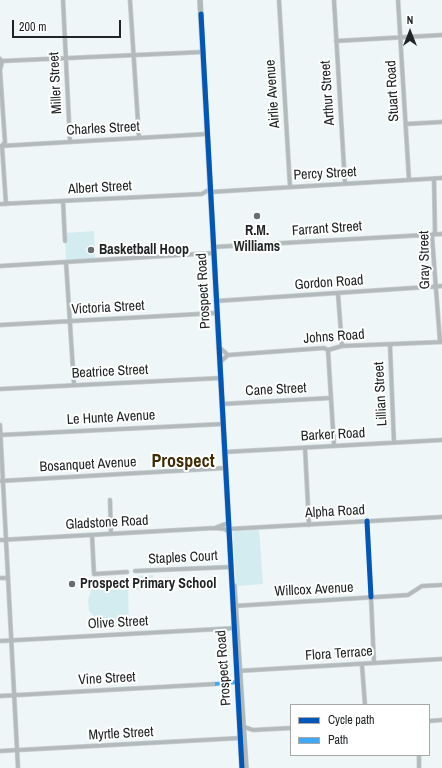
<!DOCTYPE html>
<style>
body{margin:0}
#map{position:relative;width:442px;height:768px;overflow:hidden;background:#eef6f8;font-family:"Archivo Narrow",sans-serif}
canvas{display:block}
.legend{position:absolute;left:290px;top:704px;width:140px;height:52px;box-sizing:border-box;background:#fff;border:1px solid #a6a7a8;margin:0;padding:5px 7px;list-style:none;font-size:12px;color:#202425}
.legend li{display:flex;align-items:center;gap:8px;height:20px}
.legend b{width:20px;border:1px solid #a6a7a8}
.north{position:absolute;left:390px;top:12px;width:40px;height:40px;-webkit-text-stroke:3px #fff;paint-order:stroke;rotate:0deg;font-size:11px;font-weight:700;line-height:16px;text-align:center;color:#202425}
.north::after{content:'';display:block;margin:auto;width:14px;height:18px;background:#202425;clip-path:polygon(50% 0,100% 100%,50% 72%,0 100%)}
.scale{position:absolute;left:12px;top:20px;width:109px;height:18px;box-sizing:border-box;border:2px solid #202425;border-top:0;padding-left:5px;font-size:12px;line-height:14px;white-space:nowrap;color:#202425;-webkit-text-stroke:3px #fff;paint-order:stroke}
</style>
<div id="map">
<canvas width="442" height="768"></canvas>
<ul class="legend">
<li><b style="height:5px;background:#0057b8"></b>Cycle path</li>
<li><b style="height:5px;background:#3fa9f5"></b>Path</li>
</ul>
<div class="north">N</div>
<div class="scale">200 m</div>
</div>
<script>
const g = document.querySelector('canvas').getContext('2d');
g.lineJoin = 'round';
function paint(path, color) { g.fillStyle = color; g.fill(path, 'evenodd'); }
const poly = rows => new Path2D(rows.map(r => 'M' + r).join(''));
function stroke(path, color, width, dash) { g.strokeStyle = color; g.lineWidth = width; g.lineCap = dash ? 'butt' : 'round'; g.setLineDash(dash || []); g.stroke(path); }
function drawText(font, color, halo, rows, align = 'center') {
  g.font = font + ' "Archivo Narrow",sans-serif'; g.lineWidth = 4; g.setLineDash([]); g.textBaseline = 'middle'; g.strokeStyle = halo; g.fillStyle = color; for (const [text, x, y, turn = 0] of rows) {
    g.save(); g.translate(x, y); g.rotate((+turn || 0) * Math.PI / 180); g.textAlign = isNaN(turn) ? turn : align; if (halo) g.strokeText(text, 0, 0); g.fillText(text, 0, 0); g.restore();
  }
}
const green = poly([
 [94,231,95,261,66,262,65,233],
 [259,530,263,584,236,586,233,533,236,531],
 [153,575,154,589,136,590,136,576],
 [105,584,128,585,129,625,111,625,111,624,100,622,89,611,88,600,91,590]
]);
const minor = poly([
 [63,0,70,142],
 [130,0,139,138],
 [279,0,290,187],
 [334,0,345,184],
 [398,0,409,180],
 [336,41,442,35],
 [0,59,2,62,0,70,5,142,2,146,6,204],
 [2,61,203,52],
 [406,124,442,122],
 [0,146,207,134],
 [434,179,435,232,432,236,440,342],
 [210,192,442,178],
 [63,201,65,241],
 [0,204,202,194,210,189],
 [213,247,442,234],
 [66,262,74,385],
 [0,266,214,253],
 [338,294,342,346],
 [216,301,442,286],
 [0,325,217,313],
 [390,345,394,443],
 [219,347,228,355,324,348,328,350,342,346,442,342],
 [328,350,334,446],
 [220,362,228,355],
 [0,389,221,378],
 [222,404,330,398],
 [0,425,18,768],
 [0,435,223,424],
 [305,448,309,525],
 [225,452,442,440],
 [0,481,226,468],
 [110,500,111,534],
 [215,528,228,523],
 [229,529,442,517],
 [92,535,94,574,127,572],
 [0,540,215,528,225,529,229,532],
 [135,571,231,567],
 [0,578,8,578],
 [371,597,374,663],
 [234,606,408,595,422,586,442,585],
 [0,641,237,628],
 [362,665,365,705],
 [237,671,442,659],
 [0,696,215,684],
 [429,721,442,720],
 [244,727,253,730,291,728],
 [0,751,241,738],
 [419,755,419,768]
]);
const secondary = poly([
 [200,0,242,768],
 [234,586,246,768]
]);
const quiet = poly([
 [215,684,237,682]
]);
const cycleway = poly([
 [201,14,242,768],
 [367,521,371,597]
]);
const markers = [
 [257,216,4,"#686e6f"],
 [91,250,4,"#686e6f"],
 [72,584,4,"#686e6f"]
];
const streetNames = [
 ["Miller Street",56,83,-93],
 ["Stuart Road",393,91,-93],
 ["Arthur Street",328,93,-94],
 ["Airlie Avenue",273,94,-94],
 ["Charles Street",103,129,-3],
 ["Percy Street",325,174,-3],
 ["Albert Street",100,188,-3],
 ["Farrant Street",327,229,-4],
 ["Gray Street",425,260,-91],
 ["Gordon Road",329,283,-4],
 ["Prospect Road",204,291,-93],
 ["Victoria Street",108,308,-3],
 ["Johns Road",334,337,-4],
 ["Beatrice Street",110,372,-3],
 ["Cane Street",276,390,-3],
 ["Lillian Street",381,394,-93],
 ["Le Hunte Avenue",111,418,-3],
 ["Barker Road",333,435,-3],
 ["Bosanquet Avenue",88,465,-3],
 ["Alpha Road",335,512,-3],
 ["Gladstone Road",107,523,-3],
 ["Staples Court",183,558,-3],
 ["Willcox Avenue",314,590,-3],
 ["Olive Street",118,623,-3],
 ["Flora Terrace",339,654,-4],
 ["Prospect Road",224,668,-94],
 ["Vine Street",107,679,-3],
 ["Myrtle Street",121,734,-3]
];
const poiNames = [
 ["R.M.",257,231,"center"],
 ["Williams",257,247,"center"],
 ["Basketball Hoop",99,250],
 ["Prospect Primary School",80,584]
];
const districtNames = [
 ["Prospect",183,462]
];
paint(green, '#d3ecf0');
stroke(minor, '#cacfd1', 5);
stroke(secondary, '#cacfd1', 6);
stroke(minor, '#b2babb', 3.5);
stroke(secondary, '#b0b9ba', 5);
stroke(quiet, '#3fa9f5', 4, [8, 4]);
stroke(cycleway, '#0057b8', 5);
for (const [x, y, r, color] of markers) { const dot = new Path2D(); dot.arc(x, y, r, 0, 2 * Math.PI); g.fillStyle = color; g.fill(dot); stroke(dot, '#fff', 1.5); }
drawText('14px', '#202425', '#fff', streetNames);
drawText('bold 14px', '#202425', '#fff', poiNames, 'left');
drawText('bold 18px', '#3f2c04', '#fff', districtNames);
</script>
